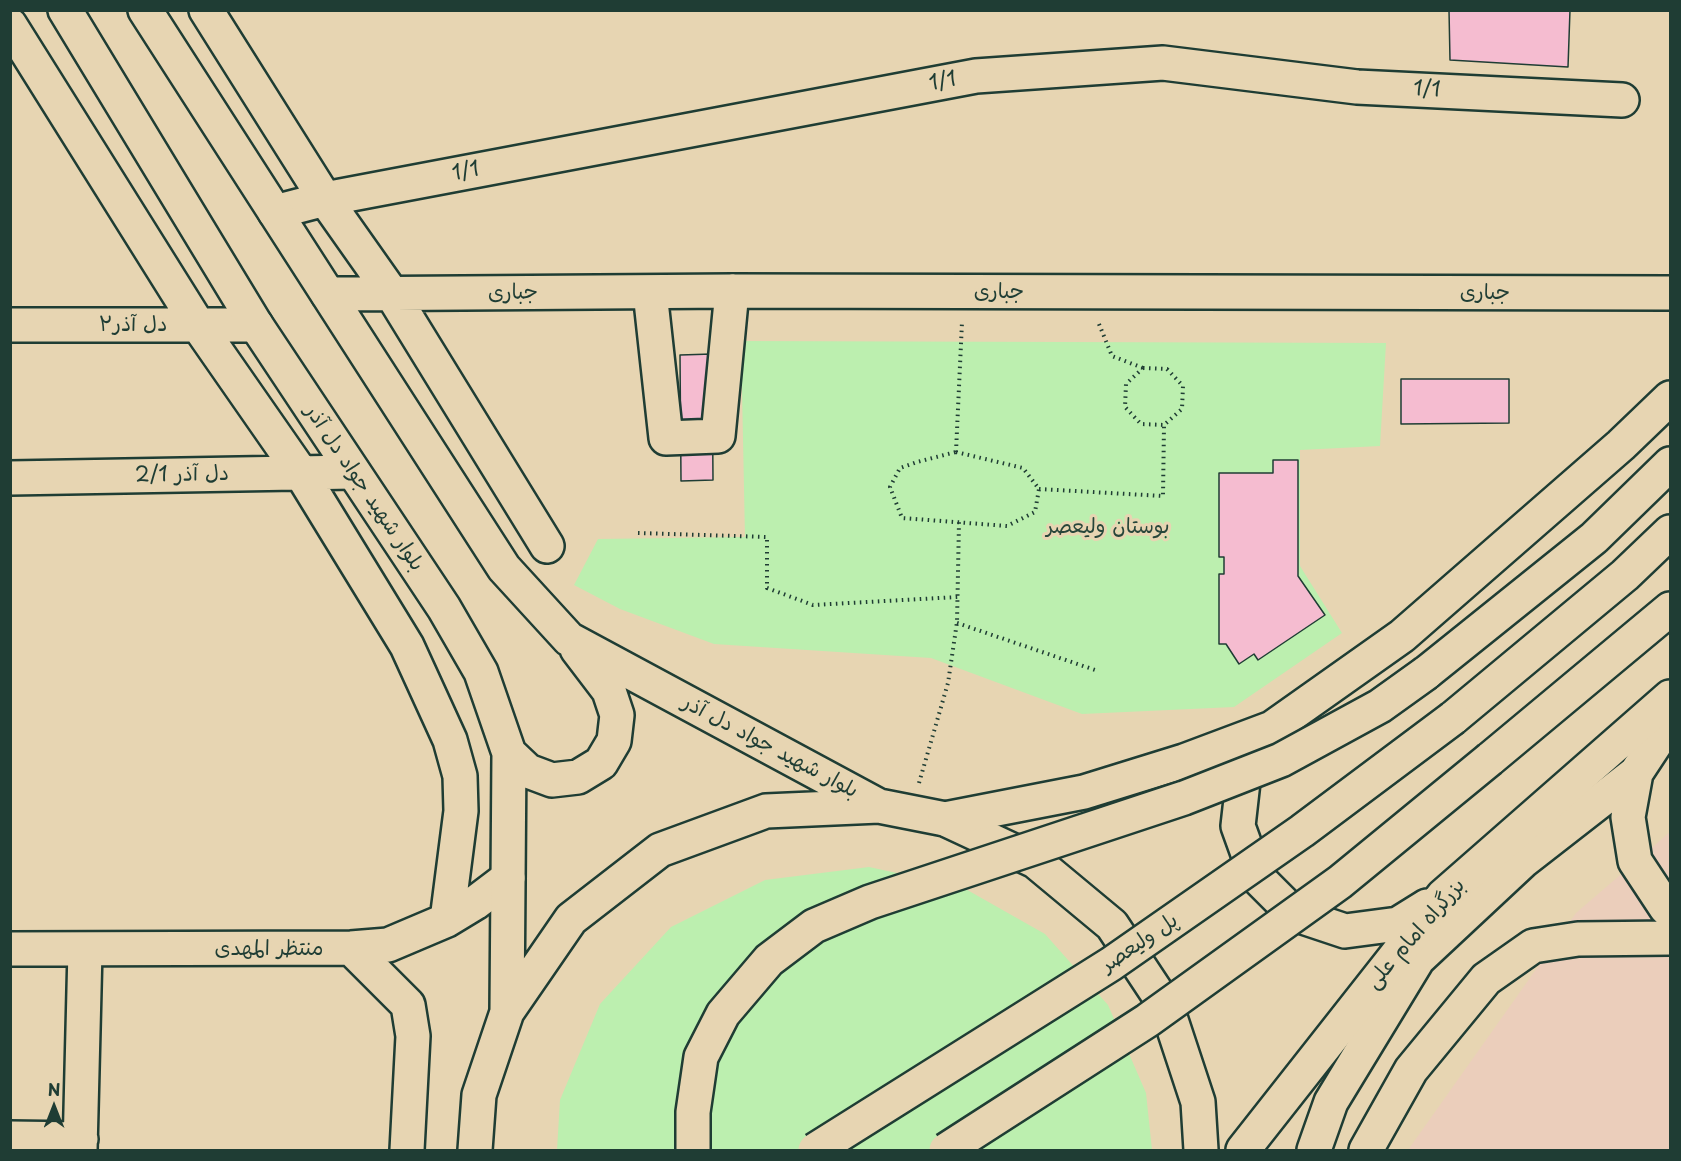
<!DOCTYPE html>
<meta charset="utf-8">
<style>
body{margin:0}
#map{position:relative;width:1681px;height:1161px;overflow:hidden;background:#e7d5b2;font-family:"Playpen Sans",sans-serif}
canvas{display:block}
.frame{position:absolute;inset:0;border:12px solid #1f3d34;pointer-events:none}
.north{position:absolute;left:24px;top:1077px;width:60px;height:60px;-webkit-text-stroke:4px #e7d5b2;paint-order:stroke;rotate:0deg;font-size:16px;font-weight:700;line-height:24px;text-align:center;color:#1f3d34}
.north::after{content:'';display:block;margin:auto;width:21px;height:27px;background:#1f3d34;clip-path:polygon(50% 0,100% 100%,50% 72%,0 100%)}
</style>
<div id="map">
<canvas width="1681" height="1161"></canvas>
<div class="frame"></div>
<div class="north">N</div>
</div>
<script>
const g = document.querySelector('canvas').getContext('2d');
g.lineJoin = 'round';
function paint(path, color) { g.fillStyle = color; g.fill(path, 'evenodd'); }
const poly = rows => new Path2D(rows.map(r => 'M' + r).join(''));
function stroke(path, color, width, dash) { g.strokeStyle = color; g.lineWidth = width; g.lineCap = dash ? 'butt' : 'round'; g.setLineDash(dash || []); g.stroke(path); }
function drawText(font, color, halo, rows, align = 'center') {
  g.font = font + ' "Playpen Sans","Playpen Sans Arabic",sans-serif'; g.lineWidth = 6; g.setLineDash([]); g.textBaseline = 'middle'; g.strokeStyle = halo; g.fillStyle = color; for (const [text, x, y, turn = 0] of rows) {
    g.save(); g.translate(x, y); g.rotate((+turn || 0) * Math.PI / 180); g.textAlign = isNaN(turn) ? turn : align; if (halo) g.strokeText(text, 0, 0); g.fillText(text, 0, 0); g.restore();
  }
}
const built = poly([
 [1670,832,1670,1150,1408,1150,1576,913]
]);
const green = poly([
 [741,341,1386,343,1380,446,1300,450,1300,566,1342,633,1234,707,1082,714,931,658,714,644,620,609,574,585,598,539,745,537],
 [869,867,962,887,1045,934,1108,1005,1146,1093,1152,1150,557,1150,560,1100,600,1004,671,927,765,880]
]);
const building = poly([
 [1449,10,1570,10,1568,67,1450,60,1449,10],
 [712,354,713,480,681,481,680,355,712,354],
 [1401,379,1509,379,1509,423,1401,424,1401,379],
 [1273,460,1298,460,1298,576,1325,615,1258,660,1254,654,1239,664,1226,644,1219,644,1219,574,1224,574,1224,557,1219,557,1219,473,1273,473,1273,460]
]);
const path = poly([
 [1099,324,1112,356,1143,368],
 [1143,368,1167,369,1183,386,1182,409,1164,425,1141,424,1125,407,1126,384,1143,368],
 [956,452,1023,468,1039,489,1035,512,1007,526,902,518,890,487,900,468,917,462,956,452],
 [956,452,962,322],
 [1039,489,1163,496,1164,425],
 [638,533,767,537,767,588,813,605,958,597],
 [957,623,1098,671],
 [919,783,948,683,957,622,959,522]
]);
const minor = poly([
 [206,10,325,199,392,294,547,546],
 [10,25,198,325,301,473,407,646,450,740,460,776,461,811,447,920],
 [275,212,325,199,976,76,1163,63,1357,87,1622,100],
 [650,292,666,438,718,436,732,291],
 [328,294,732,291,1670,293],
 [10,325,256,325],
 [10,478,353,472],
 [1670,726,1665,729,1636,773,1628,817,1635,861,1666,908,1670,911],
 [351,948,408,1005,413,1036,407,1150],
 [10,949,351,948,388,945,447,920,475,903,508,878],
 [10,1138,81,1139],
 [80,1150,85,950],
 [1314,1150,1331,1102,1418,959,1523,861,1636,773],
 [1366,1150,1411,1070,1486,979,1533,946,1578,939,1670,938]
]);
const major = poly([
 [65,10,256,325,444,608,481,672,509,753,507,1012],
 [145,10,504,568,569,639,879,806],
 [509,753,528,771,552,780,578,777,601,763,614,741,617,715,609,691,577,649],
 [475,1150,479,1095,507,1012,571,919,660,850,766,811,879,806,945,819,1035,861,1112,925,1167,1008,1198,1102,1201,1150]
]);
const highway = poly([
 [1426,673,1594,538,1670,464],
 [1453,718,1625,575,1670,532],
 [1257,752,1244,773,1238,826,1256,876,1294,914,1345,931,1398,924,1427,906],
 [1490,759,1670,609],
 [945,819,1084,792,1184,761,1272,728,1402,636,1621,445,1670,398],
 [1243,1150,1443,896,1670,697]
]);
const highwayBridge = poly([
 [693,1150,693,1112,701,1057,723,1014,769,960,814,926,870,902,1184,798,1281,760,1380,706,1426,673],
 [815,1150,1111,964,1302,831,1453,718],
 [946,1150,1148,1020,1340,882,1490,759]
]);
const streetNames = [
 ["1/1",943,82,-11],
 ["1/1",1427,90,3],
 ["1/1",466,172,-11],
 ["جباری",999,292],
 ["جباری",513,293,-1],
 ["جباری",1485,293],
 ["دل آذر۲",133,325],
 ["دل آذر 2/1",182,475,-1],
 ["بلوار شهید جواد دل آذر",364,488,56],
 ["بلوار شهید جواد دل آذر",770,747,28],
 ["بزرگراه امام علی",1416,934,-49],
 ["پل ولیعصر",1140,943,-34],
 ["منتظر المهدی",269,949]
];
const parkNames = [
 ["بوستان ولیعصر",1108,527]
];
paint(built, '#ebcebb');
paint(green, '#bcefaf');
paint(building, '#f5bcd0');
stroke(building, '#1f3d34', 1.5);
stroke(minor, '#1f3d34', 38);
stroke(major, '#1f3d34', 38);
stroke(highway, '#1f3d34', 38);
stroke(path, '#1f3d34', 4, [1.5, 4.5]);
stroke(minor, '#e7d5b2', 33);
stroke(major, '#e7d5b2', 33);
stroke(highway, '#e7d5b2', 33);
stroke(highwayBridge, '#1f3d34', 38, []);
stroke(highwayBridge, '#e7d5b2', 33);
drawText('21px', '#1f3d34', '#e7d5b2', streetNames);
drawText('21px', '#27463a', '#e7d5b2', parkNames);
</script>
